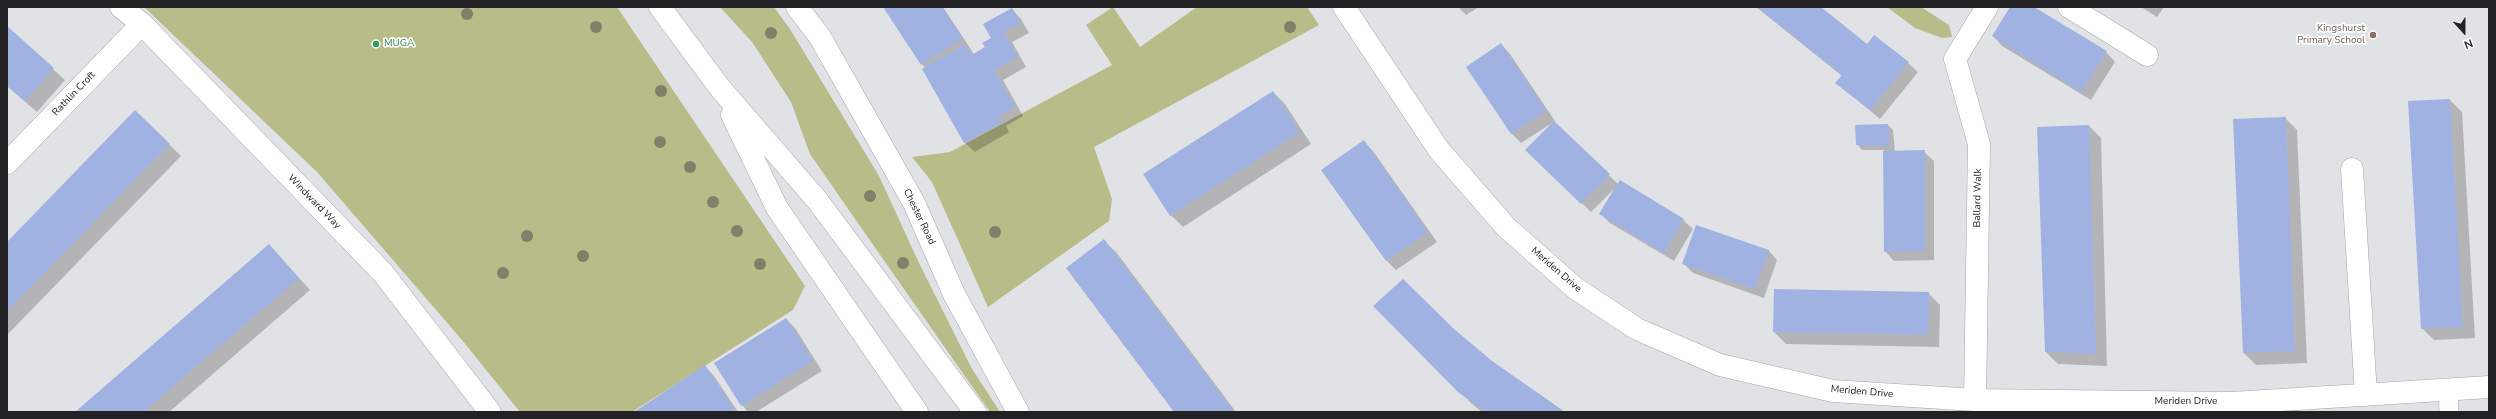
<!DOCTYPE html>
<style>
body{margin:0}
#map{position:relative;width:2496px;height:419px;overflow:hidden;background:#e1e2e5;font-family:"Nunito Sans",sans-serif}
canvas{display:block}
.frame{position:absolute;inset:0;border:8px solid #222224;pointer-events:none}
.north{position:absolute;left:2444px;top:12px;width:40px;height:40px;-webkit-text-stroke:3px #fff;paint-order:stroke;rotate:159deg;font-size:11px;font-weight:700;line-height:16px;text-align:center;color:#222224}
.north::after{content:'';display:block;margin:auto;width:14px;height:18px;background:#222224;clip-path:polygon(50% 0,100% 100%,50% 72%,0 100%)}
</style>
<div id="map">
<canvas width="2496" height="419"></canvas>
<div class="frame"></div>
<div class="north">N</div>
</div>
<script>
const g = document.querySelector('canvas').getContext('2d');
g.lineJoin = 'round';
function paint(path, color) { g.fillStyle = color; g.fill(path, 'evenodd'); }
const poly = rows => new Path2D(rows.map(r => 'M' + r).join(''));
function stroke(path, color, width, dash) { g.strokeStyle = color; g.lineWidth = width; g.lineCap = dash ? 'butt' : 'round'; g.setLineDash(dash || []); g.stroke(path); }
function drawText(font, color, halo, rows, align = 'center') {
  g.font = font + ' "Nunito Sans",sans-serif'; g.lineWidth = 3.5; g.setLineDash([]); g.textBaseline = 'middle'; g.strokeStyle = halo; g.fillStyle = color; for (const [text, x, y, turn = 0] of rows) {
    g.save(); g.translate(x, y); g.rotate((+turn || 0) * Math.PI / 180); g.textAlign = isNaN(turn) ? turn : align; if (halo) g.strokeText(text, 0, 0); g.fillText(text, 0, 0); g.restore();
  }
}
const green = poly([
 [144,7,617,7,805,286,793,310,632,412,520,412,462,340,317,172],
 [720,7,774,7,790,29,879,176,919,263,972,369,1000,412,990,412,869,239,810,154,791,102,752,42],
 [1113,7,1140,47,1197,7,1307,7,1319,25,1094,147,1112,199,1109,221,988,307,932,182,912,157,950,152,1112,65,1086,25],
 [1887,7,1921,7,1949,25,1952,37,1942,38,1915,28]
]);
const shadow = poly([
 [884,7,943,7,974,54,986,47,1012,9,1021,19,1029,33,1012,42,1026,67,1003,80,1023,116,1006,126,1009,132,975,152,965,143,923,69,925,68],
 [1458,7,1479,7,1466,15],
 [1756,7,1820,7,1867,45,1908,63,1918,72,1880,119,1837,83,1842,76],
 [2011,7,2033,7,2106,52,2115,62,2091,100,2002,46,1993,36],
 [2141,7,2164,7,2157,17],
 [7,28,65,80,37,112,7,86],
 [1501,44,1510,54,1555,121,1553,122,1618,184,1683,220,1693,229,1674,261,1610,223,1600,213,1614,189,1591,212,1536,159,1552,123,1521,143,1512,134,1467,67],
 [1273,92,1285,104,1311,144,1183,227,1171,215],
 [2450,100,2462,112,2475,338,2434,340,2422,328],
 [135,111,181,156,7,335,7,243],
 [2285,118,2297,130,2307,363,2256,365,2244,353,2234,120],
 [1888,125,1893,130,1895,152,1924,152,1934,161,1934,260,1894,261,1885,251,1884,150,1862,150,1857,144],
 [2089,126,2101,138,2107,366,2058,364,2046,352],
 [1364,142,1373,151,1437,242,1396,270,1387,261,1323,170],
 [1104,241,1116,252,1236,412,1176,412],
 [269,245,310,290,169,412,76,412],
 [1768,250,1777,260,1764,298,1693,273,1684,264],
 [1775,290,1928,293,1940,305,1939,347,1786,344,1774,332],
 [1375,306,1453,329,1491,361,1565,412,1482,412,1471,403],
 [786,319,795,328,822,371,756,412,748,412,742,405],
 [705,366,714,376,738,412,635,412]
]);
const building = poly([
 [883,7,942,7,963,38,921,65],
 [1757,7,1821,7,1867,44,1874,35,1909,62,1870,110,1835,83,1842,75],
 [2010,7,2034,7,2107,51,2081,92,1992,36],
 [1012,8,1020,23,1004,32,1018,57,994,70,1015,107,997,117,1001,123,964,143,922,69,965,44,972,55,985,47,982,43,991,38,983,24],
 [7,26,54,68,25,101,7,86],
 [1501,43,1546,111,1511,134,1466,67],
 [1273,91,1300,132,1170,216,1143,174],
 [2450,99,2463,327,2421,329,2408,101],
 [135,110,170,144,7,311,7,242],
 [2286,117,2295,351,2243,353,2233,119],
 [1554,121,1610,174,1581,204,1525,150],
 [1888,124,1890,146,1856,145,1855,125],
 [2089,125,2096,354,2045,352,2037,127],
 [1364,140,1428,232,1386,261,1321,170],
 [1925,150,1925,251,1884,252,1883,151],
 [1620,180,1684,219,1664,253,1599,214],
 [1696,225,1769,250,1755,289,1682,264],
 [1104,239,1234,412,1174,412,1066,268],
 [269,244,299,278,143,412,75,412],
 [1403,279,1454,329,1492,361,1565,412,1485,412,1458,392,1373,306],
 [1774,289,1929,292,1928,335,1773,332],
 [786,318,813,361,741,406,714,363],
 [705,365,734,409,730,412,634,412]
]);
const service = poly([
 [2448,391,2449,412]
]);
const minor = poly([
 [797,7,820,37,914,203,954,294,1018,412],
 [1344,7,1439,150,1506,227,1575,288,1637,329,1720,365,1833,391,1975,400,2232,403,2489,387],
 [2069,7,2147,55],
 [7,163,142,24],
 [2352,169,2366,395],
 [1975,400,1979,144,1955,59,1987,7]
]);
const tertiary = poly([
 [121,7,142,24,383,273,490,412]
]);
const secondary = poly([
 [660,7,720,88,817,200,975,412],
 [732,115,777,208,917,412]
]);
const trees = [
 [467,14],
 [596,27],
 [1290,27],
 [771,33],
 [661,91],
 [660,142],
 [690,167],
 [870,196],
 [713,202],
 [737,231],
 [995,232],
 [527,236],
 [583,256],
 [903,263],
 [760,264],
 [503,273]
];
const markers = [
 [2373,35,4,"#8d6e63"],
 [376,44,4,"#2e9e5b"]
];
const educationNames = [
 ["Kingshurst",2365,29],
 ["Primary School",2365,41]
];
const leisureNames = [
 ["MUGA",384,44]
];
const streetNames = [
 ["Rathlin Croft",74,94,-46],
 ["Ballard Walk",1978,198,-89],
 ["Windward Way",314,202,46],
 ["Chester Road",919,217,64],
 ["Meriden Drive",1556,270,41],
 ["Meriden Drive",1862,392,5],
 ["Meriden Drive",2186,402]
];
paint(green, '#b7bc88');
paint(shadow, '#0003');
paint(building, '#a0b2e1');
stroke(service, '#a4a5a8', 20);
stroke(minor, '#a4a5a8', 23);
stroke(tertiary, '#a4a5a8', 23);
stroke(secondary, '#a4a5a8', 23);
stroke(service, '#fff', 19);
stroke(minor, '#fff', 22);
stroke(tertiary, '#fff', 22);
stroke(secondary, '#fff', 22);
g.fillStyle = '#7f806a';
for (const [x, y] of trees) { g.beginPath(); g.arc(x, y, 6, 0, 2 * Math.PI); g.fill(); }
for (const [x, y, r, color] of markers) { const dot = new Path2D(); dot.arc(x, y, r, 0, 2 * Math.PI); g.fillStyle = color; g.fill(dot); stroke(dot, '#fff', 1.5); }
drawText('10px', '#785e54', '#fff', educationNames, 'right');
drawText('10px', '#27864d', '#fff', leisureNames, 'left');
drawText('10px', '#222224', '#fff', streetNames);
</script>
